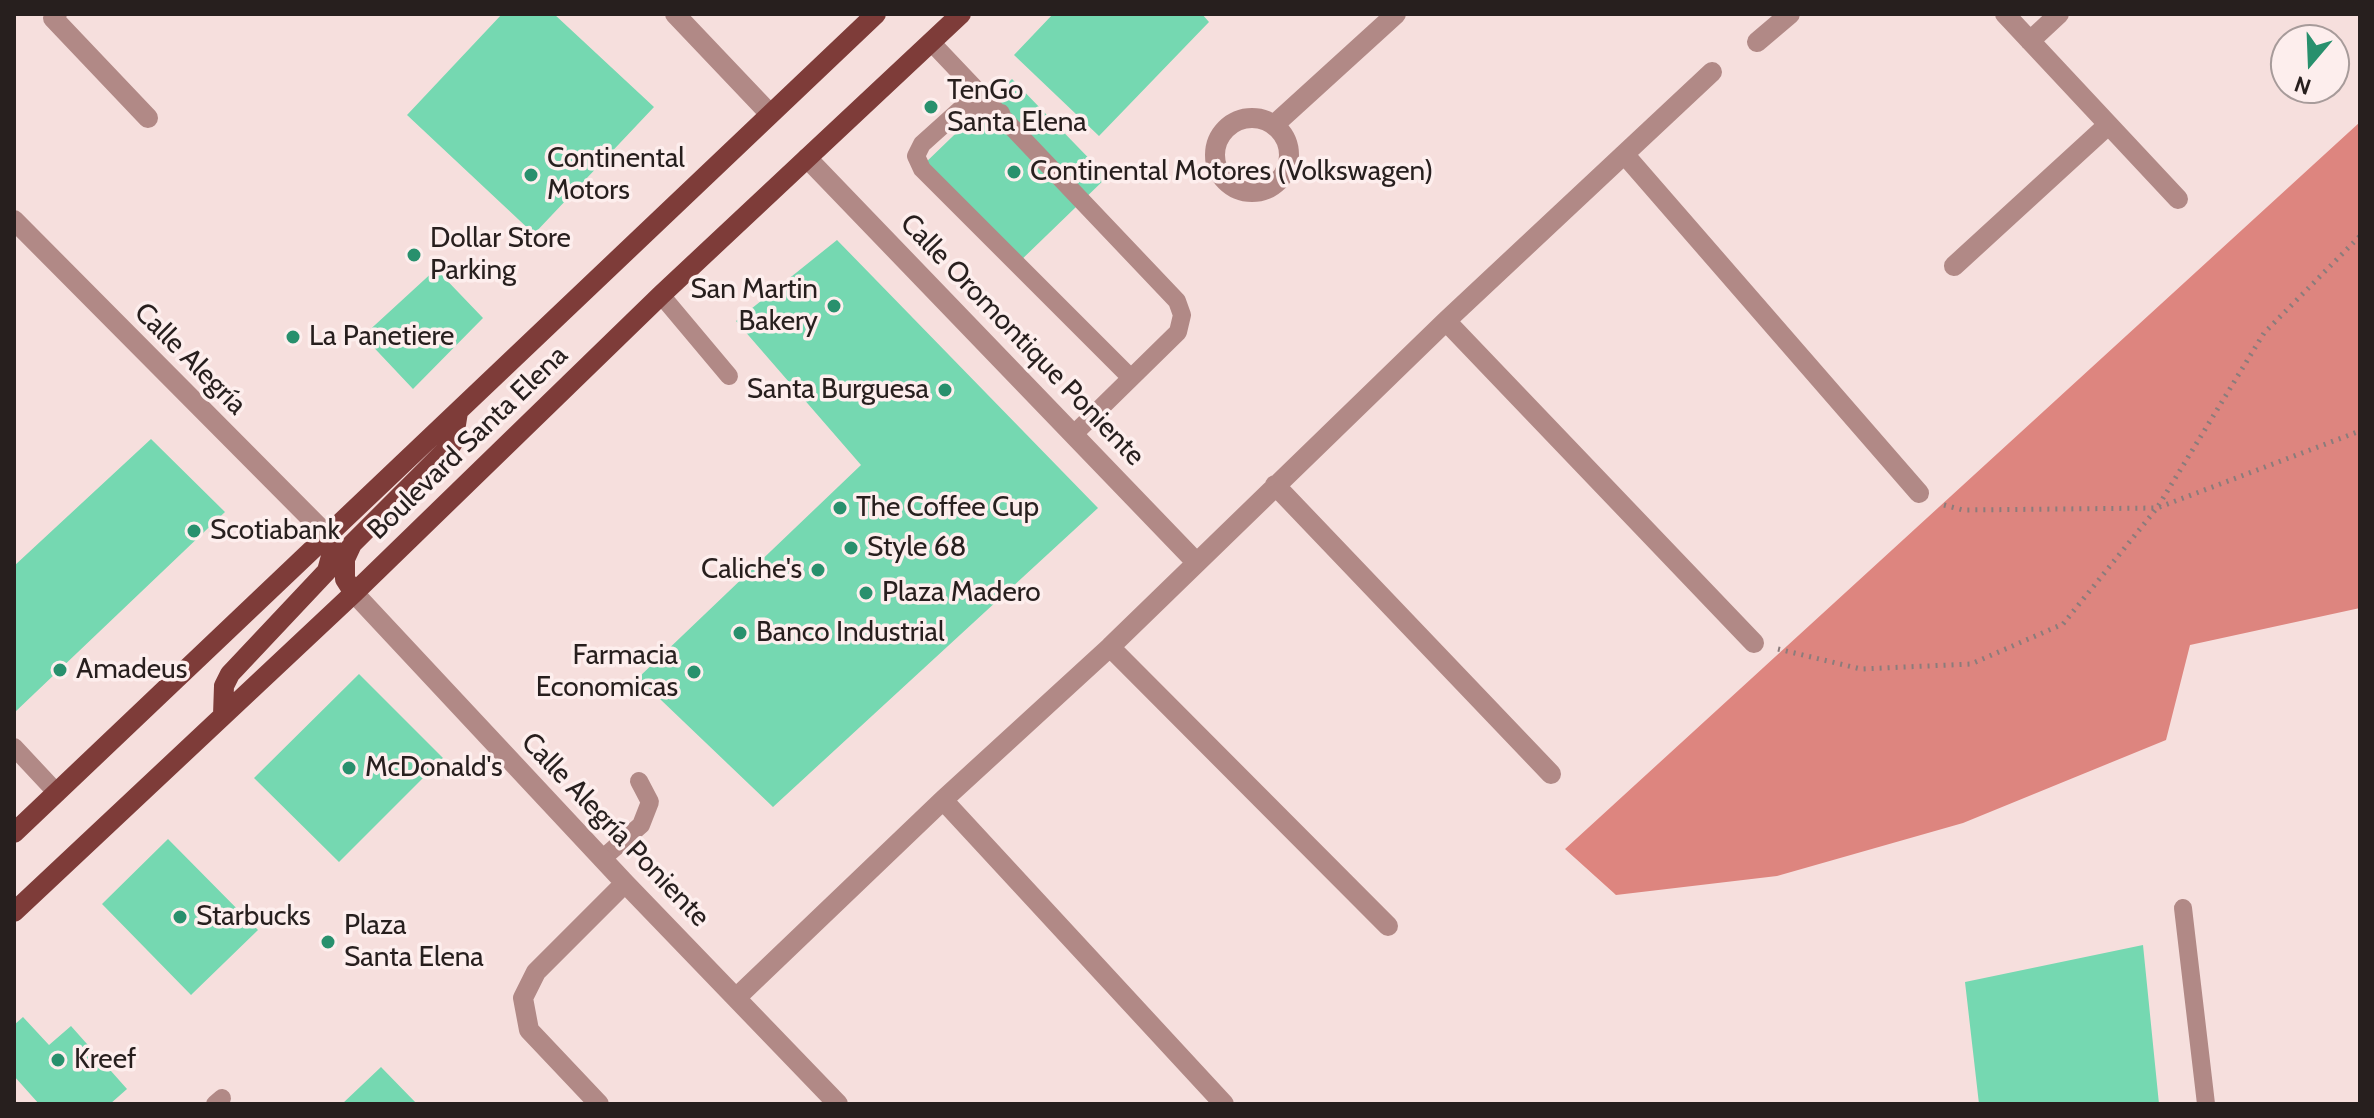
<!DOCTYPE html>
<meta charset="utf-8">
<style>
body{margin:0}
#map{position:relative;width:2374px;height:1118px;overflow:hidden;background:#f6dfdd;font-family:Cabin,sans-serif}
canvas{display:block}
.frame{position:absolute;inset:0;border:16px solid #271f1e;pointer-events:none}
.north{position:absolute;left:2270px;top:24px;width:80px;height:80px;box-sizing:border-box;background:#fdeeed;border:2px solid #a79b9a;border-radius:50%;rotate:199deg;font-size:22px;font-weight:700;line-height:32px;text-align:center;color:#271f1e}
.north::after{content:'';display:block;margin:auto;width:28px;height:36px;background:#28906d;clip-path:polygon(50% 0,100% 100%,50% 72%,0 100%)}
</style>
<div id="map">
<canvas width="2374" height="1118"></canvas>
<div class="frame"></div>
<div class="north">N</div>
</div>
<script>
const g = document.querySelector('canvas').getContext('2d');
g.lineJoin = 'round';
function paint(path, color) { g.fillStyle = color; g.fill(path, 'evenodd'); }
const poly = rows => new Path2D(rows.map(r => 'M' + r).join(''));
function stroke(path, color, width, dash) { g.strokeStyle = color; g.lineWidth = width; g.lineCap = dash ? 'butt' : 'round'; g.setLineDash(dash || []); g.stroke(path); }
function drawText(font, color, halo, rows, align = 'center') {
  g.font = font + ' Cabin,sans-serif'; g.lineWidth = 7; g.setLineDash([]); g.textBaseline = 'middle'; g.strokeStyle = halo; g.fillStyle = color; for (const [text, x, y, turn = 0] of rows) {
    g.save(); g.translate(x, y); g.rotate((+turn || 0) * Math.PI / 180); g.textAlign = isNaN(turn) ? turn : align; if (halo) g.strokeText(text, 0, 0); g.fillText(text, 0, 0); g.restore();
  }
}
const forest = poly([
 [2360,122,2360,608,2190,645,2166,740,1963,823,1777,876,1616,895,1565,849]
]);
const building = poly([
 [502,14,554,14,654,107,534,234,407,115],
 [1053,14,1202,14,1209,22,1099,136,1014,55],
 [1012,79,1107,177,1016,265,921,167],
 [837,240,1098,508,773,807,638,678,861,465,736,321],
 [436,269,483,318,413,389,363,336],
 [151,439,225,512,14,713,14,566],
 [359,674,443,758,339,862,254,778],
 [168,839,258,930,191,995,102,904],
 [2143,945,2159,1104,1979,1104,1965,982],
 [23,1017,49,1045,71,1026,127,1089,110,1104,39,1104,14,1076,14,1025],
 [381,1067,417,1104,342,1104]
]);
const path = poly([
 [1944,505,1963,510,2157,508,2360,431],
 [1778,649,1861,669,1971,664,2063,624,2157,508,2264,333,2360,236]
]);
const lane = poly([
 [931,42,1177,301,1182,315,1178,332,1074,434],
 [1001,113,962,108,922,144,916,156,922,169,1131,378],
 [661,295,729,376],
 [14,747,57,793],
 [603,858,641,825,650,802,639,781],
 [2183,908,2206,1104],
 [215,1104,222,1098]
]);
const street = poly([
 [57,14,53,18,148,118],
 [675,14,770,114],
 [2005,14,2178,199],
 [2030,41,2059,14],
 [1757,42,1790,14],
 '1215 155a37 37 0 1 1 74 0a37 37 0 1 1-74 0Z',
 [1274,125,1396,14],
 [1625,155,1919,493],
 [807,158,1196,562],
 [14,220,328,536],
 [1954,266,2108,125],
 [1446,321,1754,643],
 [1275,485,1551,774],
 [354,593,625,883,838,1104],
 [1110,647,1388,926],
 [943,800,1224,1104],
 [736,998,943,800,1110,647,1446,321,1712,72],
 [599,1104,529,1030,523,998,536,972,625,883]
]);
const primary = poly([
 [354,593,345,579,345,559,352,544,453,443,458,412],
 [223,715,224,686,230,674,327,571,333,549,328,536],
 [14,833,876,14],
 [14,912,354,593,661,295,961,14]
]);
const markers = [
 [931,107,8,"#28906d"],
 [1014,172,8,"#28906d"],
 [531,175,8,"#28906d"],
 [414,255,8,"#28906d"],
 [834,306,8,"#28906d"],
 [293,337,8,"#28906d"],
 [945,390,8,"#28906d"],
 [840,508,8,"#28906d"],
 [194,531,8,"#28906d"],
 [851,548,8,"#28906d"],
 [818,570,8,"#28906d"],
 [866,593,8,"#28906d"],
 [740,633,8,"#28906d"],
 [60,670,8,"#28906d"],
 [694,672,8,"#28906d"],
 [349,768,8,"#28906d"],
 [180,917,8,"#28906d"],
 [328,942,8,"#28906d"],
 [58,1060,8,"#28906d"]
];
const poiNames = [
 ["TenGo",947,91],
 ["Santa Elena",947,123],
 ["Continental",547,159],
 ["Motors",547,191],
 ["Continental Motores (Volkswagen)",1030,172],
 ["Dollar Store",430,239],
 ["Parking",430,271],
 ["San Martin",818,290,"right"],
 ["Bakery",818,322,"right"],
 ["La Panetiere",309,337],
 ["Santa Burguesa",929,390,"right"],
 ["The Coffee Cup",856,508],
 ["Scotiabank",210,531],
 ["Style 68",867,548],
 ["Caliche's",802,570,"right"],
 ["Plaza Madero",882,593],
 ["Banco Industrial",756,633],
 ["Farmacia",678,656,"right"],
 ["Economicas",678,688,"right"],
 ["Amadeus",76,670],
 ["McDonald's",365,768],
 ["Starbucks",196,917],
 ["Plaza",344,926],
 ["Santa Elena",344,958],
 ["Kreef",74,1060]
];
const streetNames = [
 ["Calle Oromontique Poniente",1022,340,46],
 ["Calle Alegría",190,359,45],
 ["Boulevard Santa Elena",468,443,-44],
 ["Calle Alegría Poniente",615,830,46]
];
paint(forest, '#dd857f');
paint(building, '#75d8b1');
stroke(path, '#8b7c7b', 5, [2, 6]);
stroke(lane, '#b18986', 18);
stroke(street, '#b18986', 20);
stroke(primary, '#7e3c39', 20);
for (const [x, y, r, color] of markers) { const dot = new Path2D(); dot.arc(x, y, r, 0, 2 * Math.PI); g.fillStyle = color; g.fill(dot); stroke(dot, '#fdeeed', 3); }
drawText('28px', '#271f1e', '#fdeeed', poiNames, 'left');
drawText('28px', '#271f1e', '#fdeeed', streetNames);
</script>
